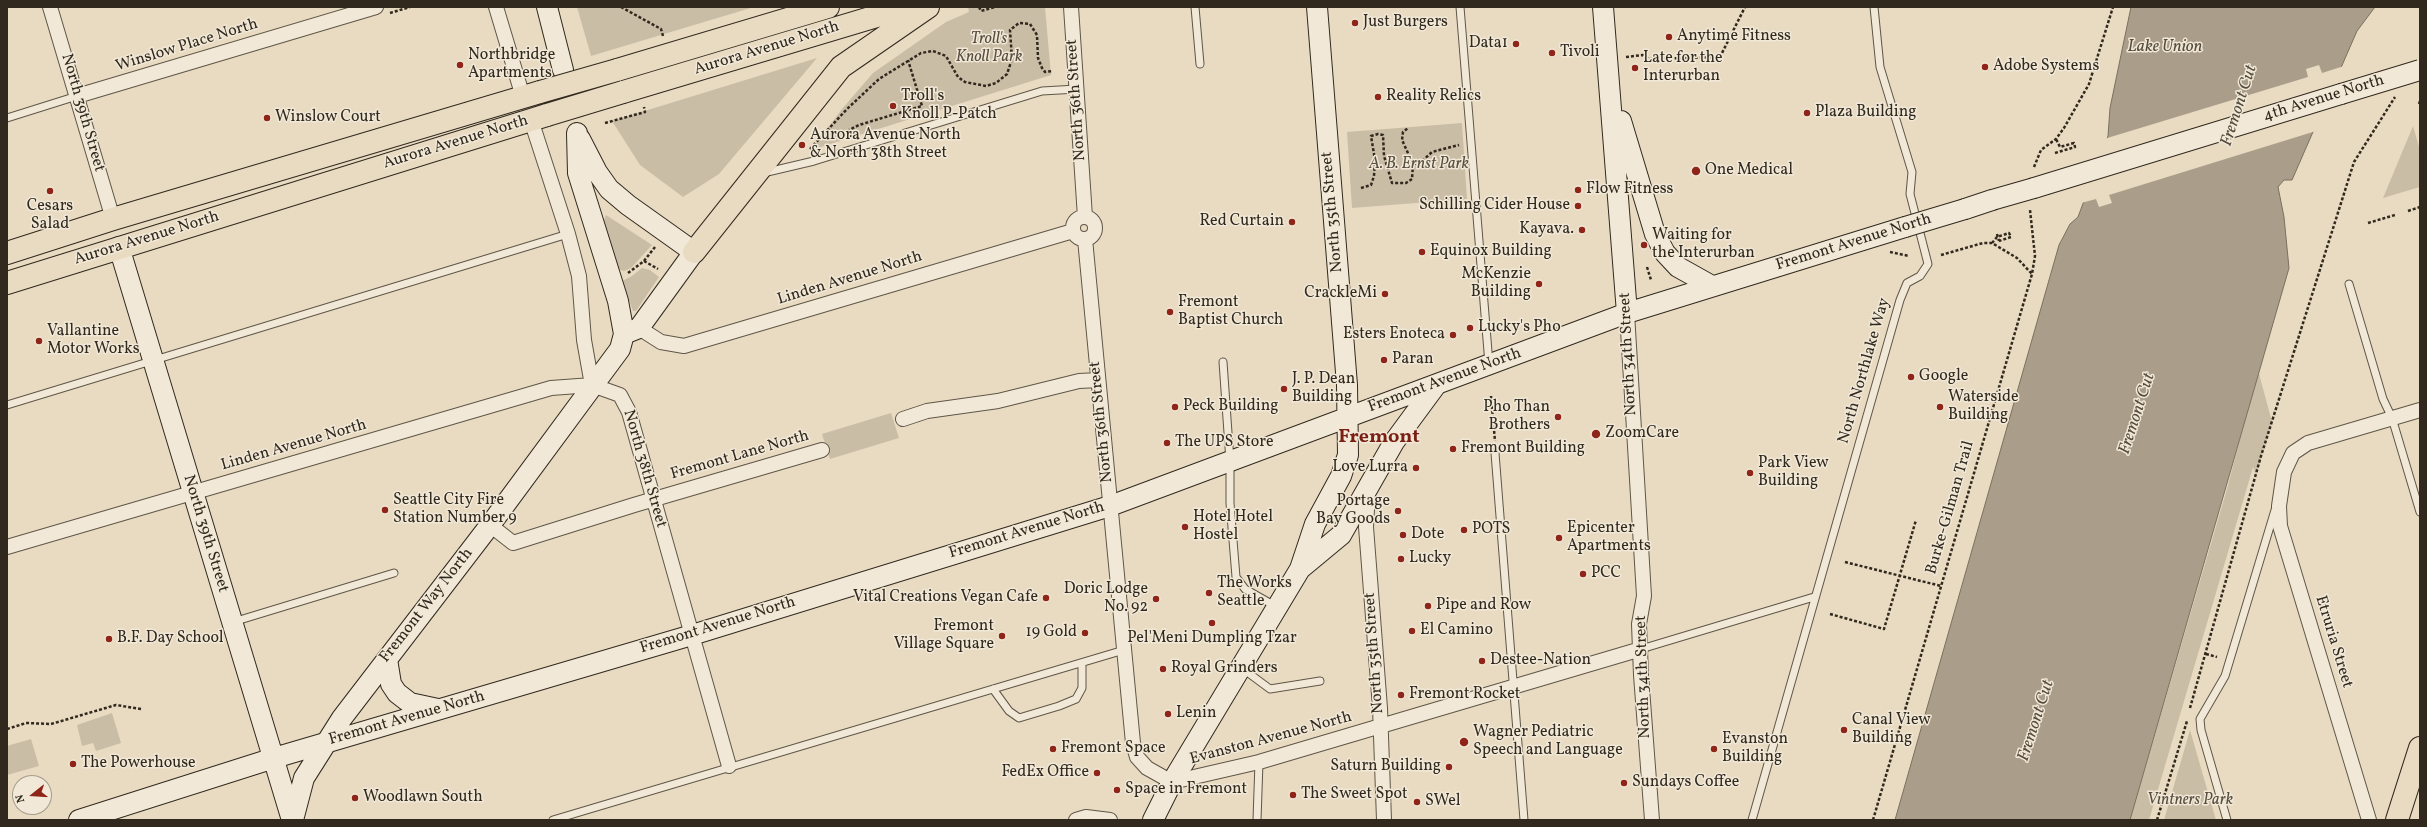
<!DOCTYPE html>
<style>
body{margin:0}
#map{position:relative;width:2427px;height:827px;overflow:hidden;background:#e9dbc2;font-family:Vollkorn,serif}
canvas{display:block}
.frame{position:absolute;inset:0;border:8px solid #31291e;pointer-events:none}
.north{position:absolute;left:12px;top:775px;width:40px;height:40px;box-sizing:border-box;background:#f1e8d7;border:1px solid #a49c8d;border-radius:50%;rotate:253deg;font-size:11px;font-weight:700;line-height:16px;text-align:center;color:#31291e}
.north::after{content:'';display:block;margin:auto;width:14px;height:18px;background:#8f2418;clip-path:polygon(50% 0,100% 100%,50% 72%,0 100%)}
</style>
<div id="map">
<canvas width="2427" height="827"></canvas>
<div class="frame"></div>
<div class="north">N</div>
</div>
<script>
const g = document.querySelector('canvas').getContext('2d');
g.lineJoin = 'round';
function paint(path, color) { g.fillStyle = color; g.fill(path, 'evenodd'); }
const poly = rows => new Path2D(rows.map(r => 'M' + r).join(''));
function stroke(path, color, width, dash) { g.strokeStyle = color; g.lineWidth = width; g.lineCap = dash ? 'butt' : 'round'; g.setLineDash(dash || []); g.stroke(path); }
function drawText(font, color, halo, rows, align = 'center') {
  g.font = font + ' Vollkorn,serif'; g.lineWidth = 3; g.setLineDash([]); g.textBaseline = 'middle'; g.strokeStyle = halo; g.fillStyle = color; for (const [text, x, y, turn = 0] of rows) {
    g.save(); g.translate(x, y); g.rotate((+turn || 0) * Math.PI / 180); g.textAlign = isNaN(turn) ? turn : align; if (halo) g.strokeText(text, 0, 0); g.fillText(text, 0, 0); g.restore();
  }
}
const green = poly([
 [577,7,754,7,591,56],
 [968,7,1045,7,1051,75,811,150,842,109,873,73,946,22,969,12],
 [817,58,719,174,683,197,640,165,612,121],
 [1462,123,1467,199,1352,208,1347,132],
 [2413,126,2420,150,2420,187,2383,198],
 [606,215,652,245,631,268,624,271,618,269,604,220],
 [642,268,650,270,659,277,636,311,633,311,622,281,632,276],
 [2258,370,2272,422,2256,475,2253,467,2251,474,2149,820,2130,820,2227,489],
 [891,413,899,438,830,459,822,434],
 [112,713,121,743,96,751,93,743,82,746,77,725],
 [2190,730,2216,820,2164,820],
 [31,739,39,766,7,775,7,746]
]);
const water = poly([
 [2131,7,2375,7,2357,31,2292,180,2284,180,2278,187,2284,217,2289,268,2130,820,1895,820,2059,245,2070,224,2078,217,2108,136,2110,108,2131,7]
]);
const pier = poly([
 [2319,65,2322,73,2344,66,2316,131,2109,195,2112,203,2099,207,2096,199,2081,203,2104,139,2308,77,2306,69]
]);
const secondaryTunnel = poly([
 [563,70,577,133]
]);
const path = poly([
 [621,7,661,29,663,36],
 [979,7,981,11,995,7],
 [390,13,410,7],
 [1626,57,1643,55,1649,59,1720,57,1745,7],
 [2419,104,2420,101],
 [605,123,645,112,644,107],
 [851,137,849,130,859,125,922,106,908,60],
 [810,149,847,109,879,79,921,53,933,51,946,56,958,77,965,82,986,86,996,83,1007,74,1012,59,1010,30,1019,23,1030,24,1037,35,1038,58,1042,68,1045,72,1053,71],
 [2055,153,2075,147,2074,143,2060,147,2056,139],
 [1413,164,1420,163,1432,152,1459,145],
 [2034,167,2041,150,2056,139,2064,128,2089,84,2113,7],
 [1361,188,1371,185,1374,176,1375,160,1371,136,1378,134,1383,135,1384,156,1392,183,1406,183,1412,179,1413,164,1402,140,1403,132,1408,128],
 [2408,211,2420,207],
 [2368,223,2395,215],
 [1992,243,1997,237,2009,233,2011,237,1999,241],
 [1890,252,1909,256],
 [1941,255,1983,243,1992,243,2017,258,2032,274],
 [644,261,658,269],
 [1647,267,1651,280],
 [628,273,644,261,655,247],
 [1491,396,1495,441],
 [1845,562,1941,586],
 [1830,614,1884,629,1916,520],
 [2206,654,2217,657],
 [2190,708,2261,456,2354,162,2395,97],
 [7,729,26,723,51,724,116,705,141,709],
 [1873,820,2032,274,2035,256,2030,210],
 [2157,820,2187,721]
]);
const lane = poly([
 [1195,7,1200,64],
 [1460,7,1489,364],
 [7,118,77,96],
 [763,173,814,161,1042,91,1077,89],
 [2349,284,2383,399,2392,418,2420,512],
 [1223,362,1230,461,1230,503,1236,577,1245,589,1275,606],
 [7,405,568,234],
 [1495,453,1524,820],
 [233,622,394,573],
 [1641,649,1814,597],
 [1243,669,1270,689,1320,681],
 [993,689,1009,711,1019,718,1059,706,1076,699,1082,688,1082,663],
 [553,820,1124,650],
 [1257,820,1259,762],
 [1752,820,1900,300,1907,283,1920,276,1928,264,1910,194,1912,172,1880,67,1874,7],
 [2227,820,2201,730,2200,719,2225,676,2275,510]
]);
const street = poly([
 [50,7,113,219],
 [496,7,523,97],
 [1071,7,1085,217],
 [77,96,376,7],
 [531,120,568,234,579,276,584,340,592,385],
 '1073 228a11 11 0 1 1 22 0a11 11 0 1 1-22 0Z',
 [1085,239,1133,743,1137,757,1147,768,1172,782,1259,762,1641,649],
 [1627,313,1644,596,1639,624,1641,675,1652,820],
 [639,328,661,342,684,346,1073,231],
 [903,419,927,411,998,401,1079,381,1098,380],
 [1368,491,1366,527,1380,708,1384,820],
 [490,525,513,543,634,505,822,450],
 [7,547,551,388,592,385,620,395,629,412,729,766],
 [1076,820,1086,817,1110,820],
 [2369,820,2280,526,2279,506,2284,472,2293,453,2308,443,2420,410]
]);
const secondary = poly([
 [547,7,563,70],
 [1603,7,1627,313],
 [1621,121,1655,234,1665,253,1678,267,1712,286],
 [580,139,597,172,609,189,628,205,694,252,639,328,624,334],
 [2034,188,2341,94],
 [1965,209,1992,200],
 [119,247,292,820],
 [1300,569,1341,535,1394,442,1436,385],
 [387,659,391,684,397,693,410,703,438,709],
 [79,820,274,758,692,635,1110,506,1627,313,1905,227],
 [293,820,304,778,342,718,490,525,620,349,624,334,618,301,578,173,577,133],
 [1153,820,1172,782,1300,569,1315,524,1341,476,1348,455,1347,385,1317,7]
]);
const primary = poly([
 [2397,820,2420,748]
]);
const highway = poly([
 [617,70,828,7],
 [623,92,907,7],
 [694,252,841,67,928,7],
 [7,253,113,219,540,92],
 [7,283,547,115]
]);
const pathBridge = poly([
 [1997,234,1999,241]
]);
const secondaryBridge = poly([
 [2341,94,2420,70],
 [1992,200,2034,188],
 [1905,227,1965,209]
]);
const highwayBridge = poly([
 [540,92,617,70],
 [547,115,623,92]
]);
const markers = [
 [1355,23,4,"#8f2418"],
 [1669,37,4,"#8f2418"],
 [1516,44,4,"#8f2418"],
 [1552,53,4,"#8f2418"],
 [460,65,4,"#8f2418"],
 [1985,67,4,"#8f2418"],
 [1635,68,4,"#8f2418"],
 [1378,97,4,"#8f2418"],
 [893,106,4,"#8f2418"],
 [1807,113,4,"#8f2418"],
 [267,118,4,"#8f2418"],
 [802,145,4,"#8f2418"],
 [1696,171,5,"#8f2418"],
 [1578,190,4,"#8f2418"],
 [50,191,4,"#8f2418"],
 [1578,206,4,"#8f2418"],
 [1292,222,4,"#8f2418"],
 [1582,230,4,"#8f2418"],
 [1644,245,4,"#8f2418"],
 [1422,252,4,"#8f2418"],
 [1539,284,4,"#8f2418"],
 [1385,294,4,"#8f2418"],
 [1170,312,4,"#8f2418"],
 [1470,328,4,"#8f2418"],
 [1453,335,4,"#8f2418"],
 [39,341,4,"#8f2418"],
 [1384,360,4,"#8f2418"],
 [1911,377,4,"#8f2418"],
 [1284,389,4,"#8f2418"],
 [1175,407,4,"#8f2418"],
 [1940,407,4,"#8f2418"],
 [1558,417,4,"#8f2418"],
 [1596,434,5,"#8f2418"],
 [1167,443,4,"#8f2418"],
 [1453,449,4,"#8f2418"],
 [1416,468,4,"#8f2418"],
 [1750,473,4,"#8f2418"],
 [385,510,4,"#8f2418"],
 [1398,511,4,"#8f2418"],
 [1185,527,4,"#8f2418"],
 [1464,530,4,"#8f2418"],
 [1403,535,4,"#8f2418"],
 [1559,538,4,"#8f2418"],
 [1401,559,4,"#8f2418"],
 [1583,574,4,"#8f2418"],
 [1209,593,4,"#8f2418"],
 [1046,598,4,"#8f2418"],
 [1156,599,4,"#8f2418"],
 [1428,606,4,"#8f2418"],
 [1212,623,4,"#8f2418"],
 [1412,631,4,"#8f2418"],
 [1085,633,4,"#8f2418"],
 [1002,636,4,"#8f2418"],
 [109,639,4,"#8f2418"],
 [1482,661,4,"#8f2418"],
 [1163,669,4,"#8f2418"],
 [1401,695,4,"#8f2418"],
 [1168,714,4,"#8f2418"],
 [1844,730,4,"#8f2418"],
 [1464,742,5,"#8f2418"],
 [1053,749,4,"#8f2418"],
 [1714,749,4,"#8f2418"],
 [73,764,4,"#8f2418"],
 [1449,767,4,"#8f2418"],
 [1097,773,4,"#8f2418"],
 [1624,783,4,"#8f2418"],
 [1117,790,4,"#8f2418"],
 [1293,795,4,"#8f2418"],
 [355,798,4,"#8f2418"],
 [1417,802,4,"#8f2418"]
];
const poiNames = [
 ["Just Burgers",1363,23],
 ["Anytime Fitness",1677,37],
 ["Data1",1508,44,"right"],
 ["Tivoli",1560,53],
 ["Northbridge",468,56],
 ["Apartments",468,74],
 ["Late for the",1643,59],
 ["Interurban",1643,77],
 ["Adobe Systems",1993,67],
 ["Troll's",901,97],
 ["Knoll P-Patch",901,115],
 ["Reality Relics",1386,97],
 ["Plaza Building",1815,113],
 ["Winslow Court",275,118],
 ["Aurora Avenue North",810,136],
 ["& North 38th Street",810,154],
 ["One Medical",1705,171],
 ["Flow Fitness",1586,190],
 ["Schilling Cider House",1570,206,"right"],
 ["Cesars",50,207,"center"],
 ["Salad",50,225,"center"],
 ["Red Curtain",1284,222,"right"],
 ["Kayava.",1574,230,"right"],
 ["Waiting for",1652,236],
 ["the Interurban",1652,254],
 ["Equinox Building",1430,252],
 ["McKenzie",1531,275,"right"],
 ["Building",1531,293,"right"],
 ["CrackleMi",1377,294,"right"],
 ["Fremont",1178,303],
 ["Baptist Church",1178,321],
 ["Lucky's Pho",1478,328],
 ["Vallantine",47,332],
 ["Motor Works",47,350],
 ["Esters Enoteca",1445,335,"right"],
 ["Paran",1392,360],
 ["Google",1919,377],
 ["J. P. Dean",1292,380],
 ["Building",1292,398],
 ["Waterside",1948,398],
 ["Building",1948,416],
 ["Peck Building",1183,407],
 ["Pho Than",1550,408,"right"],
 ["Brothers",1550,426,"right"],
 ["ZoomCare",1605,434],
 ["The UPS Store",1175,443],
 ["Fremont Building",1461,449],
 ["Park View",1758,464],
 ["Building",1758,482],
 ["Love Lurra",1408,468,"right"],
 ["Seattle City Fire",393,501],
 ["Station Number 9",393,519],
 ["Portage",1390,502,"right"],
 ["Bay Goods",1390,520,"right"],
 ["Hotel Hotel",1193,518],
 ["Hostel",1193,536],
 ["Epicenter",1567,529],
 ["Apartments",1567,547],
 ["POTS",1472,530],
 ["Dote",1411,535],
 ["Lucky",1409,559],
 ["PCC",1591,574],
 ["The Works",1217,584],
 ["Seattle",1217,602],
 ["Doric Lodge",1148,590,"right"],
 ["No. 92",1148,608,"right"],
 ["Vital Creations Vegan Cafe",1038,598,"right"],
 ["Pipe and Row",1436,606],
 ["Fremont",994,627,"right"],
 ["Village Square",994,645,"right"],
 ["El Camino",1420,631],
 ["19 Gold",1077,633,"right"],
 ["B.F. Day School",117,639],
 ["Pel'Meni Dumpling Tzar",1212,639,"center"],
 ["Destee-Nation",1490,661],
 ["Royal Grinders",1171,669],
 ["Fremont Rocket",1409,695],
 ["Lenin",1176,714],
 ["Canal View",1852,721],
 ["Building",1852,739],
 ["Wagner Pediatric",1473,733],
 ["Speech and Language",1473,751],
 ["Evanston",1722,740],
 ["Building",1722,758],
 ["Fremont Space",1061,749],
 ["The Powerhouse",81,764],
 ["Saturn Building",1441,767,"right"],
 ["FedEx Office",1089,773,"right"],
 ["Sundays Coffee",1632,783],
 ["Space in Fremont",1125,790],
 ["The Sweet Spot",1301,795],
 ["Woodlawn South",363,798],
 ["SWel",1425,802]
];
const parkNames = [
 ["Troll's",989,40],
 ["Knoll Park",989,58],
 ["A. B. Ernst Park",1419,165],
 ["Vintners Park",2190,801]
];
const streetNames = [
 ["Winslow Place North",187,46,-17],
 ["Aurora Avenue North",767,49,-17],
 ["4th Avenue North",2324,99,-17],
 ["North 36th Street",1077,100,-94],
 ["North 39th Street",82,113,74],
 ["Aurora Avenue North",456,143,-17],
 ["North 35th Street",1333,212,-95],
 ["Aurora Avenue North",147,239,-17],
 ["Fremont Avenue North",1854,243,-17],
 ["Linden Avenue North",850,279,-17],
 ["North 34th Street",1629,354,-93],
 ["North Northlake Way",1865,371,-74],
 ["Fremont Avenue North",1445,381,-20],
 ["North 36th Street",1102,422,-96],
 ["Linden Avenue North",294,446,-16],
 ["Fremont Lane North",740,456,-16],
 ["North 38th Street",644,469,74],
 ["Burke-Gilman Trail",1951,508,-74],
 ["Fremont Avenue North",1027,531,-17],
 ["North 39th Street",205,534,73],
 ["Fremont Way North",427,606,-52],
 ["Fremont Avenue North",718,626,-17],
 ["Etruria Street",2333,642,73],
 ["North 35th Street",1375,653,-94],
 ["North 34th Street",1644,677,-92],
 ["Fremont Avenue North",407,719,-16],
 ["Evanston Avenue North",1271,739,-15]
];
const waterNames = [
 ["Lake Union",2165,48],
 ["Fremont Cut",2240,106,-72],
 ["Fremont Cut",2138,414,-72],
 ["Fremont Cut",2037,721,-72]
];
const districtNames = [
 ["Fremont",1379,438]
];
paint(green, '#cabda6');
paint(water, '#aa9e8a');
stroke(water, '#7a6f5f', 1);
paint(pier, '#e9dbc2');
stroke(secondaryTunnel, '#c4b7a1', 20, [20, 10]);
stroke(lane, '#5f5647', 9);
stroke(street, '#5f5647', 16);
stroke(secondary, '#31291e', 22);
stroke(primary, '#31291e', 24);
stroke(highway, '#31291e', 24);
stroke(path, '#31291e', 2.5, [3, 2]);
stroke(lane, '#f1e8d7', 7);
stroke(street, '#f1e8d7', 14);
stroke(secondary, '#f1e8d7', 20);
stroke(primary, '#e9dbc2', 22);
stroke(highway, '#e9dbc2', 22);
stroke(secondaryBridge, '#31291e', 22, []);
stroke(highwayBridge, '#31291e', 24, []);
stroke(pathBridge, '#31291e', 2.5, [3, 2]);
stroke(secondaryBridge, '#f1e8d7', 20);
stroke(highwayBridge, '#e9dbc2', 22);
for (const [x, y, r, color] of markers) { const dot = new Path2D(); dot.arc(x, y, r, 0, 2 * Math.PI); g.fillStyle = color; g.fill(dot); stroke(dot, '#f1e8d7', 1.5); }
drawText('16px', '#31291e', '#f1e8d7', poiNames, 'left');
drawText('italic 16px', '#574e40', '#f1e8d7', parkNames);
drawText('16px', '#31291e', '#f1e8d7', streetNames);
drawText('italic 17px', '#554c3e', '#f1e8d7', waterNames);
drawText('bold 20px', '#7a1f14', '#f1e8d7', districtNames);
</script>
